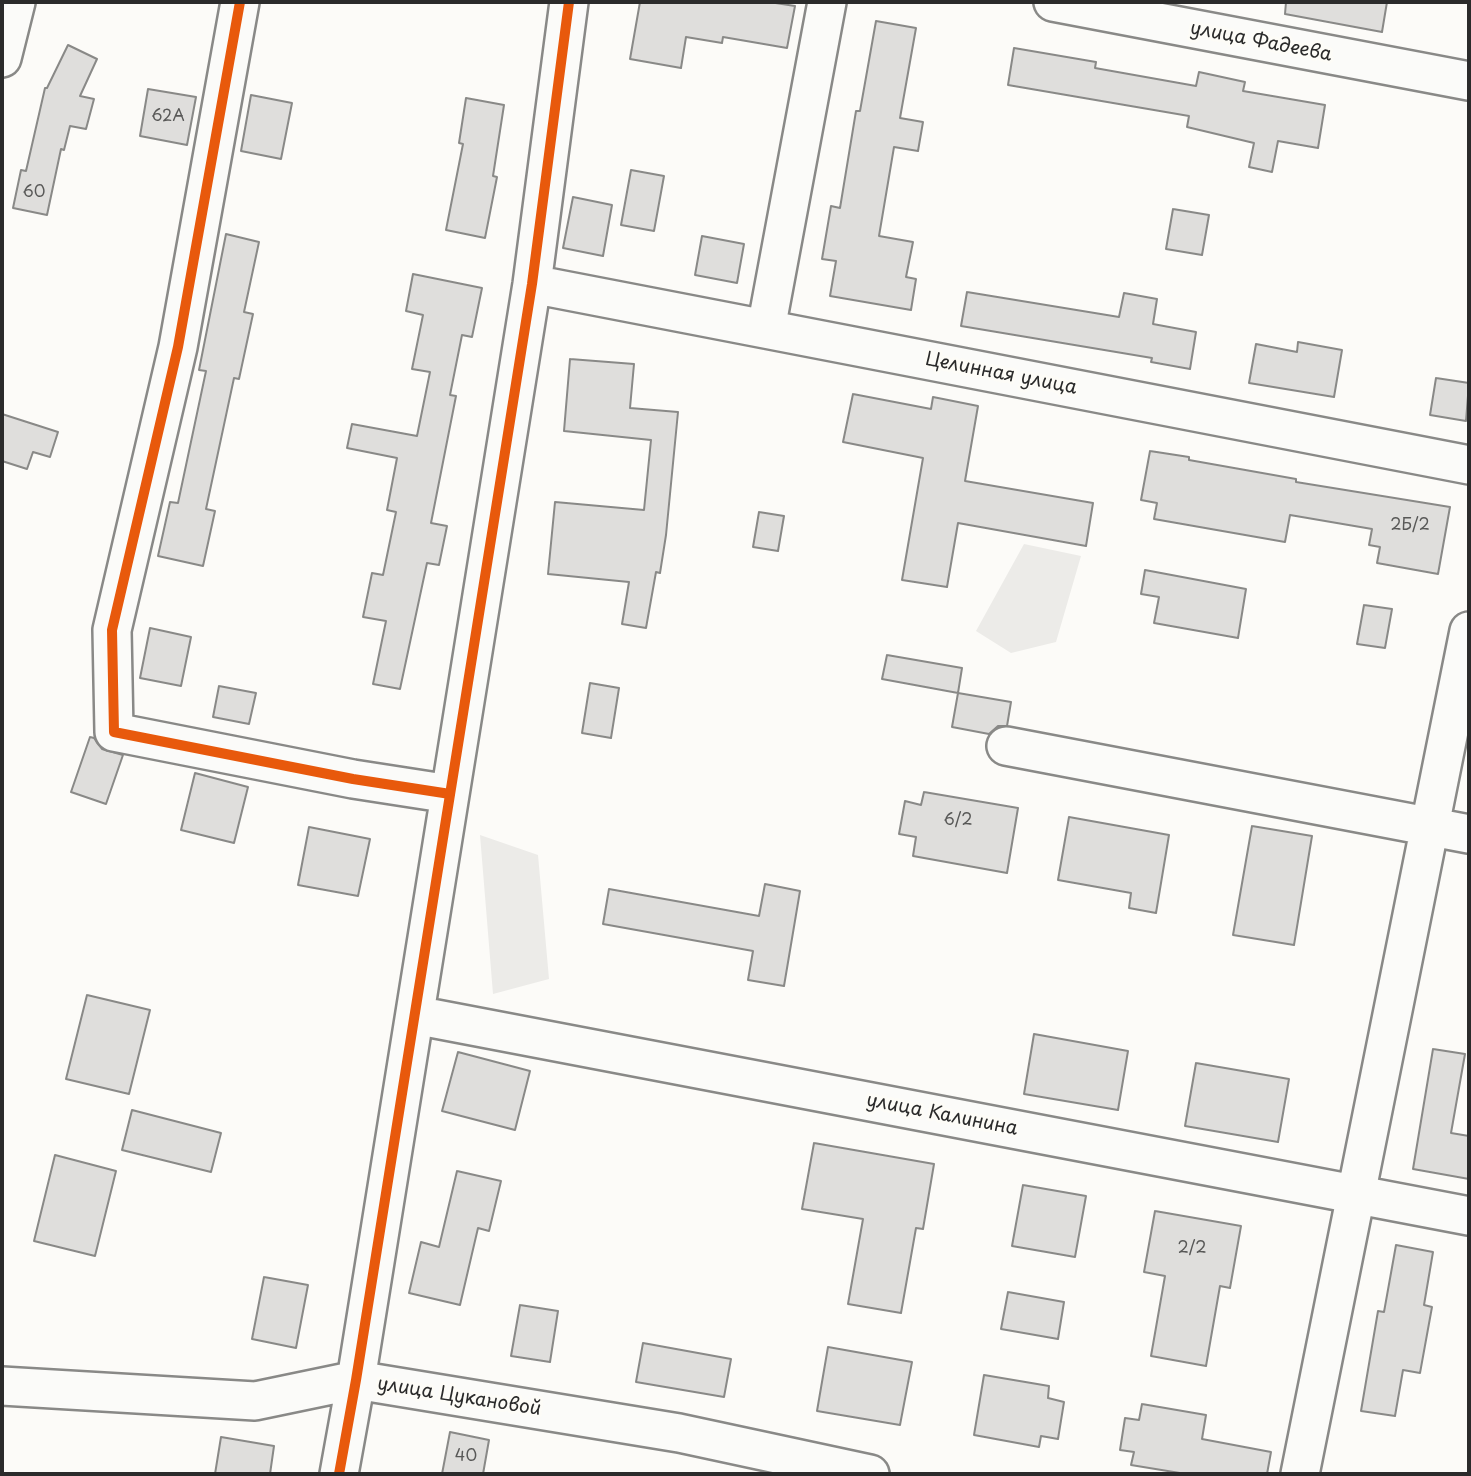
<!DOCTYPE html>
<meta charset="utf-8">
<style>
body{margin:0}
#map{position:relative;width:1471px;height:1476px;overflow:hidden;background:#fcfbf8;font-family:"Playpen Sans",sans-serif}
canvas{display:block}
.frame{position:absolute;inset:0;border:4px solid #2b2b2b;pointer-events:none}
</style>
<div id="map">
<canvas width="1471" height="1476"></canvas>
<div class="frame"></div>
</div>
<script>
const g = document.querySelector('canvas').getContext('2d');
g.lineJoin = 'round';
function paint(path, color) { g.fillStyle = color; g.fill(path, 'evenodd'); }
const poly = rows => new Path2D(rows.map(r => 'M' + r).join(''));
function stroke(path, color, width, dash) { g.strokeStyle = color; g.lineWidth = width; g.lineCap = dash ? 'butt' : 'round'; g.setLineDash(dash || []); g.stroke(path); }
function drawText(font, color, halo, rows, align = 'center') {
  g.font = font + ' "Playpen Sans",sans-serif'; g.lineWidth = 6; g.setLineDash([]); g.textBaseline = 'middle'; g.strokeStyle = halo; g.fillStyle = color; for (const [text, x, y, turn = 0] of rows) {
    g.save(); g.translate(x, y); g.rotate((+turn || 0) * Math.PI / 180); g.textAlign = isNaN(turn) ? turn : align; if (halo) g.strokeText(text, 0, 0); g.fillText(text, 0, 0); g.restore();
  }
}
const green = poly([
 [1024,544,1081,556,1056,642,1011,653,976,631],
 [480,835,538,855,549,979,493,994]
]);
const building = poly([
 [640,2,769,2,795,6,787,48,723,37,722,43,686,37,681,68,630,59,640,2],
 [1286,2,1387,2,1382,32,1285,14,1286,2],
 [876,21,916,28,900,118,923,122,918,151,894,147,879,236,913,242,906,277,916,279,911,310,830,296,836,261,822,259,831,206,840,208,856,111,860,111,876,21],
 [68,45,97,59,80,96,94,99,86,129,70,126,64,150,61,149,47,215,13,208,21,170,26,171,45,88,47,88,68,45],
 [1014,48,1096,62,1095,68,1196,86,1199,72,1245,82,1243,91,1325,105,1318,148,1278,141,1272,172,1249,167,1254,143,1187,127,1189,116,1008,85,1014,48],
 [148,89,196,97,187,145,140,136,148,89],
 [251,95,292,103,281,159,241,151,251,95],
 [466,98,504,105,493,176,497,177,485,238,446,230,463,144,459,143,466,98],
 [631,170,664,176,654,231,621,225,631,170],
 [573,197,612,205,603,256,563,248,573,197],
 [1173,209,1209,215,1202,255,1166,249,1173,209],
 [226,234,259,242,244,312,253,314,239,379,234,378,206,509,215,511,203,566,158,556,170,502,178,503,206,371,199,370,226,234],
 [702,236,744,244,737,283,695,275,702,236],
 [413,274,482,288,472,337,462,335,450,395,456,396,431,523,447,526,439,565,427,563,400,689,373,684,386,621,363,617,372,573,383,575,396,512,387,510,397,458,347,448,352,424,417,436,430,372,412,369,423,315,406,311,413,274],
 [967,292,1119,317,1124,293,1157,299,1153,324,1196,332,1190,369,1151,362,1152,358,961,326,967,292],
 [1298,342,1342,350,1334,397,1249,383,1256,344,1297,352,1298,342],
 [570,359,634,364,630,408,678,412,666,535,660,573,656,572,646,628,622,624,629,582,548,574,555,502,644,510,651,440,564,431,570,359],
 [1436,378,1469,383,1466,421,1430,415,1436,378],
 [853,394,931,409,933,397,978,406,965,481,1093,503,1086,546,958,523,947,587,902,580,923,458,843,442,853,394],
 [2,414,58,432,50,457,33,452,27,469,2,461,2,414],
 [1150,451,1189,457,1189,460,1296,479,1296,482,1450,507,1438,574,1377,563,1380,547,1369,545,1372,529,1290,515,1285,542,1154,519,1157,503,1141,500,1150,451],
 [759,512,784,516,778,551,753,547,759,512],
 [1145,570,1246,589,1238,638,1154,623,1159,597,1141,594,1145,570],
 [1364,605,1392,609,1385,648,1357,644,1364,605],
 [150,628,191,637,181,686,140,678,150,628],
 [887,655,962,668,958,693,882,679,887,655],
 [590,683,619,688,611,738,582,733,590,683],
 [219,686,256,693,249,724,213,717,219,686],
 [958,693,1011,702,1007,726,998,726,989,734,952,727,958,693],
 [90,737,94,738,102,749,123,755,106,804,71,792,90,737],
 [195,773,248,787,234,843,181,830,195,773],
 [924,792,1018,808,1007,873,913,856,916,837,899,834,905,801,921,805,924,792],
 [1069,817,1169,835,1156,913,1129,908,1131,893,1058,880,1069,817],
 [1252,826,1312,836,1294,945,1233,935,1252,826],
 [309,827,370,839,358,896,298,885,309,827],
 [765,884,800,891,784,986,748,980,753,951,603,924,609,889,759,916,765,884],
 [87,995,150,1010,129,1094,66,1079,87,995],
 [1034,1034,1128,1051,1118,1110,1024,1094,1034,1034],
 [1433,1049,1465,1054,1451,1133,1469,1136,1469,1179,1413,1169,1433,1049],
 [458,1052,530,1071,515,1130,442,1111,458,1052],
 [1196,1063,1289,1079,1278,1142,1185,1126,1196,1063],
 [132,1110,221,1133,211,1172,122,1150,132,1110],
 [814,1143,934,1164,923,1229,916,1228,901,1313,848,1304,863,1219,802,1209,814,1143],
 [55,1155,116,1171,95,1256,34,1241,55,1155],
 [457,1171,501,1181,489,1231,478,1228,460,1305,409,1293,421,1242,439,1247,457,1171],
 [1023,1185,1086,1196,1075,1257,1012,1246,1023,1185],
 [1155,1211,1241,1226,1230,1288,1220,1286,1206,1366,1151,1356,1165,1276,1144,1272,1155,1211],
 [1396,1245,1433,1252,1424,1305,1432,1307,1420,1373,1403,1370,1395,1416,1361,1411,1378,1311,1384,1312,1396,1245],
 [264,1277,308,1285,296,1348,252,1339,264,1277],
 [1008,1292,1064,1302,1058,1339,1001,1329,1008,1292],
 [520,1305,558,1311,550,1362,511,1356,520,1305],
 [643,1343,731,1359,724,1397,636,1382,643,1343],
 [828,1347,912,1362,900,1425,817,1411,828,1347],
 [984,1375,1049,1386,1048,1398,1064,1402,1058,1439,1041,1436,1039,1447,974,1435,984,1375],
 [1142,1404,1206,1415,1202,1439,1271,1452,1267,1474,1186,1474,1131,1465,1134,1452,1120,1450,1125,1418,1139,1420,1142,1404],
 [450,1432,489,1440,483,1474,442,1474,450,1432],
 [221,1437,274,1446,270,1474,215,1474,221,1437]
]);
const minor = poly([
 [240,2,178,347,112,630,114,732,353,779,450,794],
 [1053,2,1469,81],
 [2,58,16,2],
 [532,284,1469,465],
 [766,329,827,2],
 [1006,746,1469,834],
 [415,1015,1469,1216],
 [2,1386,255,1401,356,1380,679,1433,870,1474],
 [339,1474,356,1380,532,284,569,2],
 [1300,1474,1469,631]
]);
const cycleway = poly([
 [240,2,178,347,112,630,114,732,353,779,450,794],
 [339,1474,356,1380,532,284,569,2]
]);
const numberNames = [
 ["62А",168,117],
 ["60",34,193],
 ["2Б/2",1410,526],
 ["6/2",958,821],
 ["2/2",1192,1249],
 ["40",466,1457]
];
const streetNames = [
 ["улица Фадеева",1261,42,11],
 ["Целинная улица",1001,374,11],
 ["улица Калинина",942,1115,11],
 ["улица Цукановой",459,1397,9]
];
paint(green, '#ecebe8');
paint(building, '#dfdedc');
stroke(building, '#898987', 2);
stroke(minor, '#898987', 42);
stroke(minor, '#fbfbf9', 37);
stroke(cycleway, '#e8590c', 10);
drawText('16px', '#585857', null, numberNames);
drawText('19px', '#2b2b2b', '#fdfcf7', streetNames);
</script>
